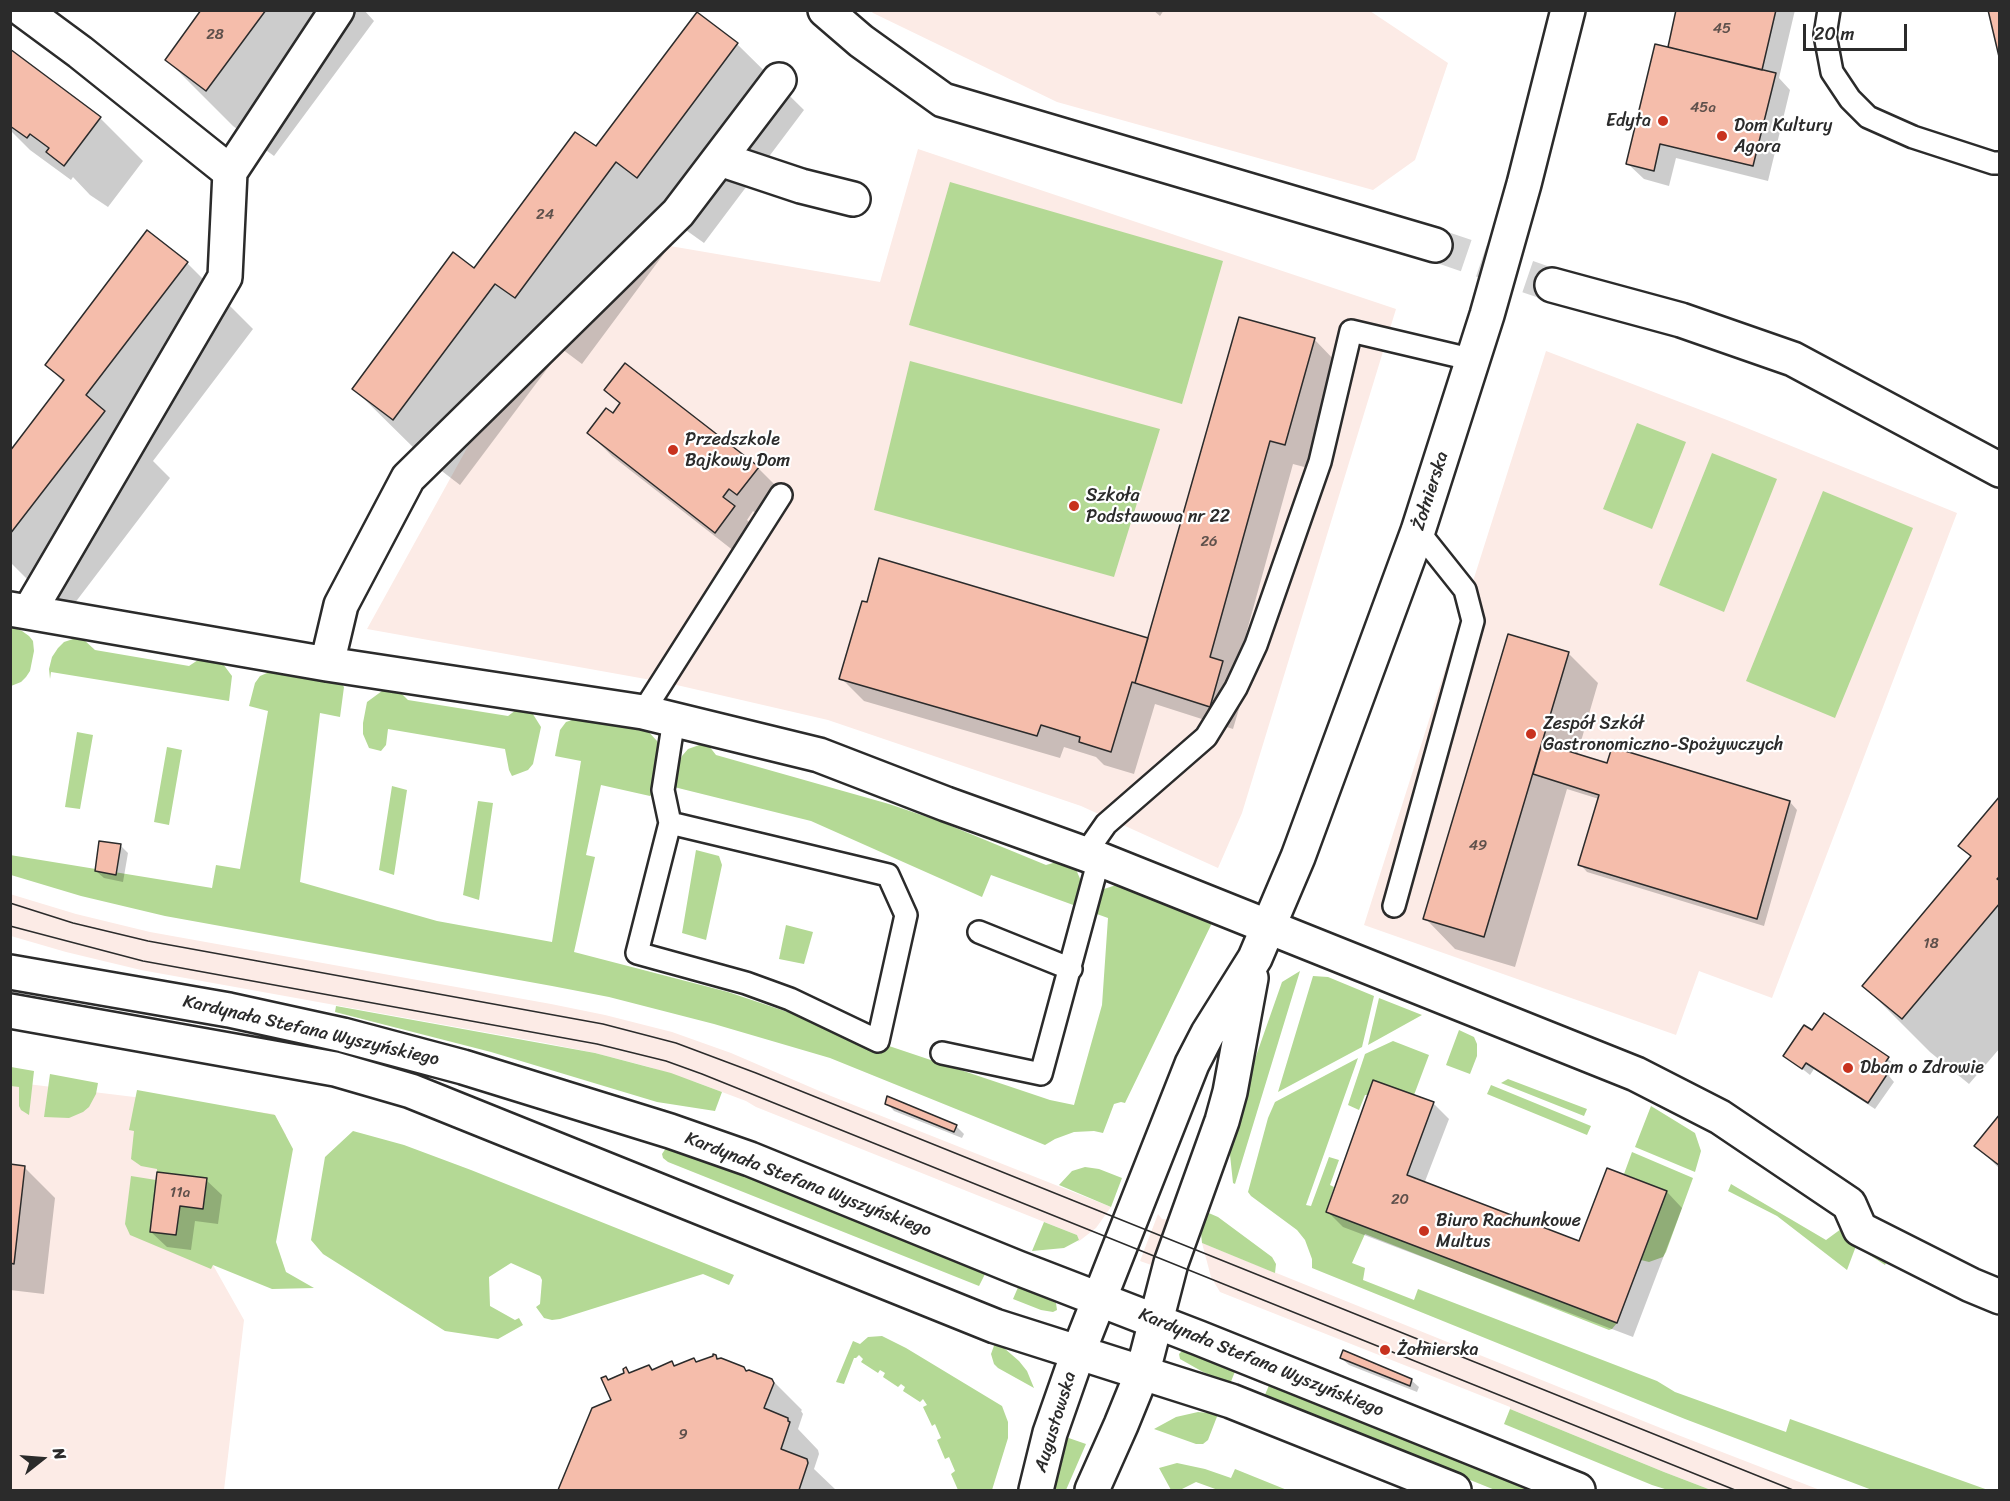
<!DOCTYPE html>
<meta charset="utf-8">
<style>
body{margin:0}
#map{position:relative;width:2010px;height:1501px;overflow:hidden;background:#fff;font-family:Sriracha,sans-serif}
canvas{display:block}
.frame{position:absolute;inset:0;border:12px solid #2b2b2b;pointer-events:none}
.north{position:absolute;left:12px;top:1429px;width:60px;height:60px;-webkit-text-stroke:4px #fff;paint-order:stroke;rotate:73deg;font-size:16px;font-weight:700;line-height:24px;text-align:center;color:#2b2b2b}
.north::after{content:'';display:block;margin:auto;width:21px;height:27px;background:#2b2b2b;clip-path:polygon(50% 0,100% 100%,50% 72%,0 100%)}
.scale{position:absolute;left:1803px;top:24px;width:104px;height:27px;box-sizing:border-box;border:3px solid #2b2b2b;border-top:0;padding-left:8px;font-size:18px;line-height:21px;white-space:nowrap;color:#2b2b2b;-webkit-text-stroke:4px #fff;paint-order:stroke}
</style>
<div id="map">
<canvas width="2010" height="1501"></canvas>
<div class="frame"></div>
<div class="north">N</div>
<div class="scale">20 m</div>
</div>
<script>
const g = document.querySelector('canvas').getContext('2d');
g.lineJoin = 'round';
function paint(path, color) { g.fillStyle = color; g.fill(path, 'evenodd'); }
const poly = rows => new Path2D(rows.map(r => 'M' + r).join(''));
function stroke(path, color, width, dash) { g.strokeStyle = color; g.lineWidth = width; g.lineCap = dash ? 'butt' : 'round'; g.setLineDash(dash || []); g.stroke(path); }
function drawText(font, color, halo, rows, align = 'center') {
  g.font = font + ' Sriracha,sans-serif'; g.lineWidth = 4.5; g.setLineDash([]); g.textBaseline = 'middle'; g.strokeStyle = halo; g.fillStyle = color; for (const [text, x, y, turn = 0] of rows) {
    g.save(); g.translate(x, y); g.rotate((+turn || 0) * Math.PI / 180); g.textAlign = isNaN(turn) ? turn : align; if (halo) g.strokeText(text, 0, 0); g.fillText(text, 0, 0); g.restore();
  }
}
const built = poly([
 [871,11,1370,11,1448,63,1415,160,1373,190,1057,102,873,13],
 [918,149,1396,309,1242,813,1218,868,1081,806,828,720,668,683,367,629,472,439,670,246,880,282],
 [1546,351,1727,420,1957,513,1772,998,1699,971,1676,1035,1364,925],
 [10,894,76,914,150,932,551,1004,605,1015,672,1032,731,1053,831,1096,1111,1207,1096,1228,1078,1242,1079,1240,1077,1235,756,1107,746,1101,698,1083,649,1067,595,1053,545,1043,141,970,66,952,11,936],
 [11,1082,274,1114,286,1135,277,1189,213,1265,244,1320,224,1490,11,1490],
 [1158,1214,1162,1219,1172,1220,1154,1266,1140,1261],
 [1202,1243,1678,1435,1820,1490,1711,1490,1664,1472,1510,1409,1510,1407,1220,1292,1211,1277]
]);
const green = poly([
 [950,182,1223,261,1182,404,909,325],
 [910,361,1160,429,1114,577,874,510],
 [1637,423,1686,442,1652,529,1603,509],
 [1712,453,1777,479,1724,612,1659,585],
 [1823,491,1913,528,1835,718,1746,681],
 [11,626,22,631,29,636,33,641,34,651,30,671,26,677,21,682,11,686],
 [76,638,83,639,95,650,189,666,201,658,215,660,223,664,232,676,229,701,51,672,50,679,49,669,52,657,58,648,64,642],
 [274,670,341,683,344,687,340,717,320,713,300,882,437,921,552,942,581,761,555,756,560,730,566,722,584,716,646,729,657,741,660,749,653,793,650,796,601,785,586,855,595,857,574,952,728,992,1050,1100,1074,1105,1102,1005,1108,918,1094,913,1099,895,1104,889,1119,884,1212,923,1125,1103,1121,1102,1114,1104,1103,1133,1094,1131,1074,1132,1055,1139,1045,1145,830,1058,714,1024,609,997,552,986,165,916,81,896,11,875,10,855,212,888,216,865,240,869,268,711,249,706,255,683,260,676],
 [391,688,397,689,408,700,508,716,520,707,531,711,541,727,533,764,528,770,512,776,509,770,505,749,388,729,386,745,381,751,369,748,363,734,363,723,367,702,382,691],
 [77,732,93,735,80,809,65,807],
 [702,744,709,746,716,755,889,804,939,821,1046,865,1060,861,1075,867,1081,881,1081,891,1076,906,991,875,982,897,811,821,674,787,678,765,682,756,688,749],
 [167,747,182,750,169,825,154,822],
 [392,786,407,790,394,875,379,870],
 [478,801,493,803,479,900,463,895],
 [696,850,719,856,722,865,706,940,682,933],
 [786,925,813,932,804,964,779,959],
 [1300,971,1235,1184,1233,1183,1228,1136,1282,982],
 [1313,976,1328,977,1374,996,1362,1047,1278,1092],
 [1379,998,1422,1015,1368,1045],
 [336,1006,595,1053,671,1073,722,1092,715,1111,657,1102,491,1052,335,1012],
 [1459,1030,1474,1037,1477,1044,1477,1056,1470,1074,1446,1065],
 [1393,1041,1429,1055,1414,1095,1365,1095,1359,1110,1348,1105,1365,1054],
 [1358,1058,1306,1205,1311,1206,1329,1157,1339,1160,1330,1185,1334,1187,1326,1212,1617,1323,1612,1329,1609,1330,1365,1234,1352,1263,1365,1268,1363,1280,1414,1300,1418,1289,1657,1381,1675,1392,1786,1432,1790,1419,1988,1490,1872,1490,1685,1419,1312,1268,1312,1259,1305,1240,1297,1230,1251,1196,1248,1192,1268,1118,1275,1102],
 [11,1067,34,1071,29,1115,21,1110,19,1106,19,1087,11,1086],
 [50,1074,98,1083,96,1094,89,1107,83,1112,69,1118,44,1117],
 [1508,1079,1587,1109,1584,1116,1501,1083],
 [1491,1085,1591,1126,1587,1135,1487,1094],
 [137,1090,275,1115,293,1149,276,1242,286,1272,314,1288,272,1289,213,1265,211,1269,130,1235,125,1224,131,1176,156,1180,150,1232,175,1235,180,1206,203,1209,207,1179,157,1172,157,1169,141,1166,131,1159,134,1131,129,1130],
 [1651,1106,1695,1133,1701,1151,1695,1172,1635,1147],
 [353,1131,404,1145,471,1170,734,1275,729,1285,703,1274,560,1319,552,1320,544,1318,536,1307,540,1304,542,1280,540,1276,511,1263,489,1277,490,1306,515,1320,519,1318,523,1325,498,1339,445,1331,323,1254,311,1240,325,1157],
 [669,1147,746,1175,986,1272,979,1286,668,1162,663,1158,662,1154,666,1148],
 [1632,1152,1693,1178,1666,1252,1663,1257,1649,1262,1641,1260,1667,1191,1624,1174],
 [1085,1167,1099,1169,1122,1178,1111,1207,1059,1185,1072,1171],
 [1731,1184,1826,1240,1841,1229,1887,1261,1885,1265,1856,1246,1847,1270,1777,1216,1728,1191],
 [1204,1211,1218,1217,1272,1257,1276,1264,1275,1273,1202,1243,1201,1233],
 [1044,1222,1077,1235,1079,1240,1064,1248,1032,1251],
 [1019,1285,1056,1303,1057,1310,1053,1312,1041,1310,1013,1299],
 [882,1336,906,1348,1002,1406,1008,1422,1008,1438,992,1490,958,1490,951,1474,955,1471,949,1457,945,1459,937,1440,941,1438,935,1424,932,1426,923,1407,927,1405,923,1399,920,1402,903,1391,905,1387,901,1384,898,1387,883,1377,885,1373,880,1370,878,1373,861,1362,863,1359,859,1355,856,1358,854,1358,844,1384,836,1382,853,1341,860,1344,868,1337],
 [995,1343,1004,1348,1019,1361,1027,1371,1034,1388,998,1368,994,1364,991,1354],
 [1183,1350,1236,1369,1230,1384,1203,1372,1180,1359,1179,1354],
 [1270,1383,1537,1490,1495,1490,1264,1397],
 [1510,1409,1664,1472,1711,1490,1668,1490,1652,1485,1504,1424],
 [1198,1412,1218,1414,1208,1440,1203,1444,1196,1444,1154,1429,1176,1417],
 [1060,1435,1086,1444,1066,1490,1051,1490],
 [1177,1463,1205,1469,1231,1478,1235,1469,1287,1490,1218,1490,1196,1482,1180,1490,1171,1490,1159,1468]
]);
const shadow = poly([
 [203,10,364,10,374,21,274,156,233,126,167,60],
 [1153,10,1164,10,1160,16],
 [1678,10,1795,10,1779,78,1790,90,1768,181,1676,158,1669,186,1644,179,1628,164,1669,49],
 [697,14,737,44,804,110,704,243,683,228,582,364,562,349,460,485,421,455,354,389,596,149],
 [10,50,100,118,143,161,108,207,90,195,73,177,71,180,30,150,12,132,10,134],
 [187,263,253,329,153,461,170,478,68,612,29,581,10,562,10,453,64,383,47,365],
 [1314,339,1337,363,1308,468,1293,464,1235,674,1246,685,1233,729,1155,704,1134,774,1104,765,1096,757,1064,747,1060,758,864,701,841,678,1149,640],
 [606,390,758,468,781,491,761,517,753,511,747,520,757,530,739,555,612,456,589,433,613,415,621,404],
 [1568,653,1598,683,1577,755,1608,765,1790,802,1797,810,1764,926,1587,872,1580,864,1599,799,1567,789,1515,967,1455,949,1425,918],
 [2000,798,2000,1048,1969,1084,1930,1052,1864,986,1972,858,1960,846],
 [121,846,128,853,123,882,104,878,96,871],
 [1825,1015,1888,1059,1896,1066,1889,1076,1894,1082,1875,1109,1814,1069,1810,1075,1785,1055,1812,1033],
 [887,1103,956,1126,964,1134,962,1138,894,1111],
 [1433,1103,1449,1119,1424,1184,1580,1243,1667,1192,1682,1208,1633,1337,1343,1227,1327,1211],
 [2000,1117,2000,1169,1976,1146],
 [10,1166,24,1167,55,1198,44,1294,10,1290],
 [206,1180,222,1195,218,1224,195,1221,191,1250,167,1247,151,1232],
 [1341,1358,1411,1380,1419,1387,1417,1392,1349,1365],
 [717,1360,772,1380,802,1410,801,1411,803,1414,798,1429,818,1450,819,1454,814,1469,836,1490,560,1490,593,1409,613,1401,606,1378,609,1381,626,1374,626,1369,631,1374,649,1366,653,1371,672,1363,676,1367]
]);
const building = poly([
 [201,10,266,10,206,91,165,60,201,10],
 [1676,10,1776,10,1762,70,1668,47,1676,10],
 [1988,10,2000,10,2000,61,1988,10],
 [697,12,738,43,637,178,616,162,515,298,495,284,393,420,352,389,453,252,474,268,575,132,596,146,697,12],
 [1655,44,1776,73,1753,166,1660,144,1654,171,1626,164,1655,44],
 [10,49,101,117,64,166,46,152,49,148,30,134,27,138,10,126,10,49],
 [147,230,188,262,86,395,105,411,10,534,10,451,64,380,45,365,147,230],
 [1239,317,1315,338,1285,445,1270,441,1210,657,1223,661,1210,707,1135,683,1239,317],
 [625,363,759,467,737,495,729,489,723,497,735,506,715,533,587,433,606,408,613,413,620,403,604,390,625,363],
 [879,558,1148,638,1135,683,1132,682,1111,752,1079,742,1080,737,1041,725,1037,736,839,679,862,601,867,602,879,558],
 [1508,634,1569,652,1484,937,1423,919,1508,634],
 [1542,743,1607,763,1612,747,1790,801,1757,919,1578,865,1599,795,1533,774,1542,743],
 [2000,796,2000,876,1997,879,2000,881,2000,903,1902,1019,1862,986,1971,856,1958,846,2000,796],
 [99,841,121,844,116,875,95,871,99,841],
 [1824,1013,1889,1057,1881,1069,1888,1073,1868,1103,1806,1063,1802,1069,1783,1056,1804,1025,1812,1030,1824,1013],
 [1373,1080,1434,1102,1407,1175,1579,1241,1607,1168,1667,1191,1617,1323,1326,1212,1373,1080],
 [887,1096,957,1125,954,1132,885,1104,887,1096],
 [2000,1114,2000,1166,1974,1146,2000,1114],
 [10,1164,25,1166,14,1264,10,1263,10,1164],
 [157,1172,207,1178,203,1209,180,1206,176,1235,150,1232,157,1172],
 [1343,1350,1412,1379,1410,1386,1340,1358,1343,1350],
 [713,1354,716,1355,717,1359,721,1358,744,1367,746,1371,749,1370,772,1379,774,1383,764,1408,788,1418,788,1421,790,1422,781,1449,807,1459,808,1463,799,1490,801,1490,558,1490,592,1408,611,1400,601,1378,606,1376,608,1380,624,1373,623,1369,626,1367,629,1373,649,1365,652,1370,672,1361,674,1366,694,1358,696,1362,713,1356,713,1354]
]);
const streetTunnel = poly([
 [1435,245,1552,285]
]);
const lane = poly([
 [1829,10,1825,35,1832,72,1850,99,1868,117,1913,137,1993,163,2000,163],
 [643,712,781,495],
 [670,823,888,875,906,915,878,1041,790,999,746,983,637,953,670,823,663,790,674,719],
 [1085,854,1106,824,1206,737,1236,688,1256,645,1320,462,1351,331,1474,360],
 [1394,906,1473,621,1465,590,1418,531],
 [979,932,1071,969],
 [942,1053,1041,1074,1099,859]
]);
const street = poly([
 [23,10,80,52,230,172],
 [825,10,861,41,943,100,1435,245],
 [720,159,801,186,853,199],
 [1552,285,1681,320,1793,359,2000,470],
 [10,609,327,664,643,712,819,755,946,804,1099,859,1636,1074,1720,1117,1849,1204,1860,1229,1971,1285,2000,1297],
 [29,612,225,277,230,172,337,10],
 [327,664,341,605,408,478,678,213,779,80],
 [1036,1490,1050,1433,1078,1353],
 [1092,1490,1121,1425,1143,1371]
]);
const secondary = poly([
 [10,972,229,1010,343,1035,463,1067,670,1131,750,1159,1018,1268,1199,1338,1578,1490],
 [10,1011,335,1069,411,1091,995,1326,1231,1401,1454,1490],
 [1078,1353,1192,1064,1208,1033,1255,958,1298,857,1418,531,1487,315,1524,184,1568,10],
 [1143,1371,1171,1263,1222,1121,1230,1092,1251,978]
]);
const tram = poly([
 [10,903,73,923,148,941,603,1024,676,1043,756,1073,1793,1490],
 [10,926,143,961,597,1044,666,1061,702,1074,1735,1490]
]);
const markers = [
 [1663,121,6,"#c8321e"],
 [1722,136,6,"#c8321e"],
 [673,450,6,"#c8321e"],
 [1074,506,6,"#c8321e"],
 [1531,734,6,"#c8321e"],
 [1848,1068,6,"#c8321e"],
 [1424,1231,6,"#c8321e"],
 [1385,1350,6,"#c8321e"]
];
const numberNames = [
 ["45",1722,29],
 ["28",215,35],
 ["45a",1703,108],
 ["24",545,215],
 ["26",1209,542],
 ["49",1478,846],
 ["18",1931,944],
 ["11a",180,1193],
 ["20",1400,1200],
 ["9",683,1435]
];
const poiNames = [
 ["Edyta",1651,121,"right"],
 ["Dom Kultury",1734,126],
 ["Agora",1734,147],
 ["Przedszkole",685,440],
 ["Bajkowy Dom",685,461],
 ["Szkoła",1086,496],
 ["Podstawowa nr 22",1086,517],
 ["Zespół Szkół",1543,724],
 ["Gastronomiczno-Spożywczych",1543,745],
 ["Dbam o Zdrowie",1860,1068],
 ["Biuro Rachunkowe",1436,1221],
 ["Multus",1436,1242],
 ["Żołnierska",1397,1350]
];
const streetNames = [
 ["Żołnierska",1431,491,-72],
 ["Kardynała Stefana Wyszyńskiego",311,1031,13],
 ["Kardynała Stefana Wyszyńskiego",808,1185,21],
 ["Kardynała Stefana Wyszyńskiego",1261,1363,22],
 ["Augustowska",1056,1422,-73]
];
paint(built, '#fcebe6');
paint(green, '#b4d995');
paint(shadow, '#0003');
paint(building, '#f5bdab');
stroke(building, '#2b2b2b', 1.5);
stroke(streetTunnel, '#d5d5d5', 33, [33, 16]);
stroke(lane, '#2b2b2b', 26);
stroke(street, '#2b2b2b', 38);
stroke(secondary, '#2b2b2b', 38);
stroke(lane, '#fff', 21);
stroke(street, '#fff', 33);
stroke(secondary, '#fff', 33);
stroke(tram, '#2b2b2b', 1.5);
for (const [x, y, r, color] of markers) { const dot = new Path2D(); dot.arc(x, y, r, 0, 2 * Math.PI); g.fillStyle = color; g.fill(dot); stroke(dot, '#fff', 2); }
drawText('15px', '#5e504b', null, numberNames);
drawText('18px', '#2b2b2b', '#fff', poiNames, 'left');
drawText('18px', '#2b2b2b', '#fff', streetNames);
</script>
